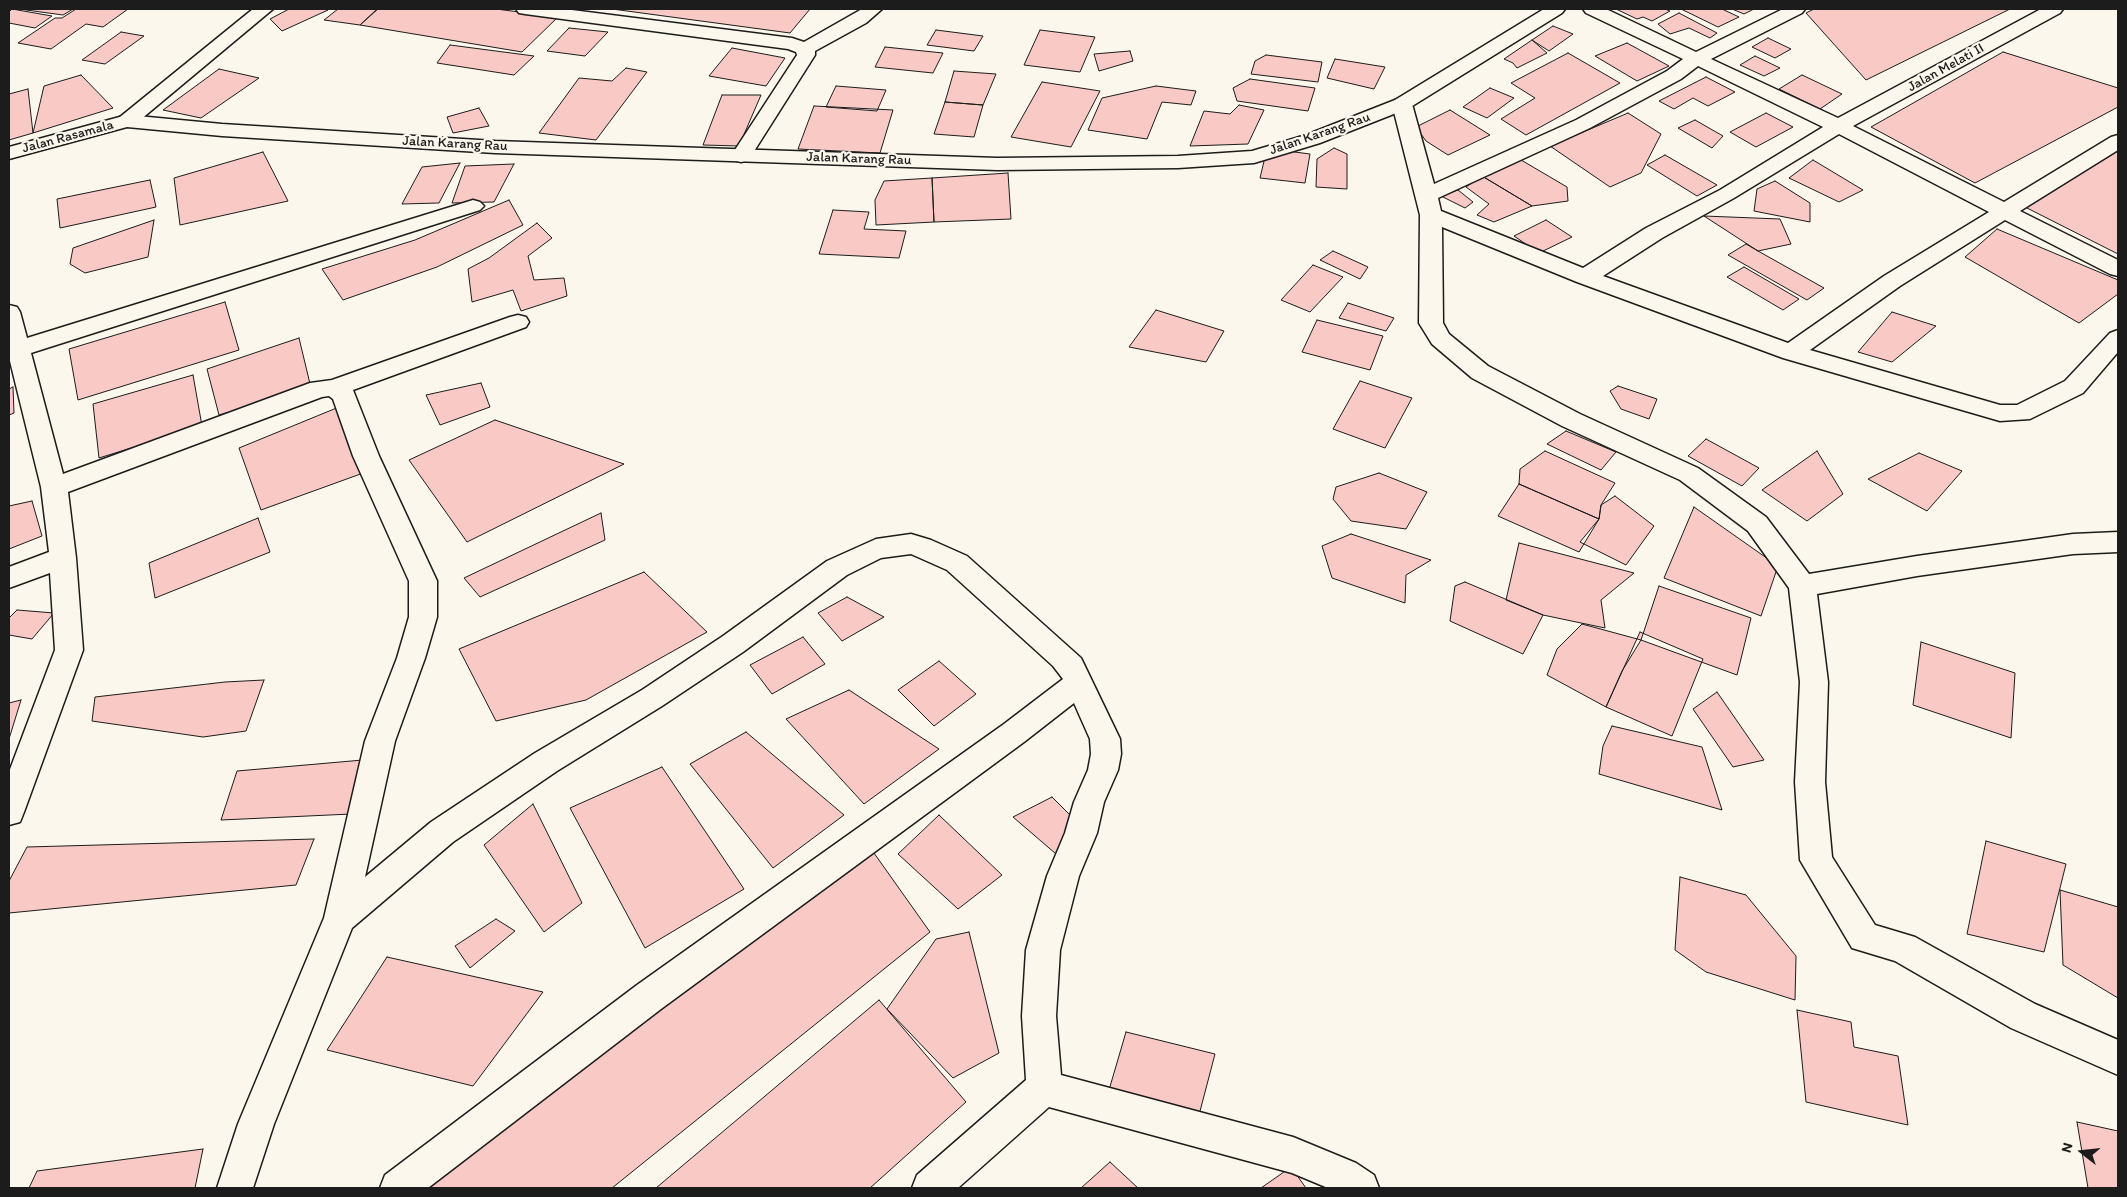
<!DOCTYPE html>
<style>
body{margin:0}
#map{position:relative;width:2127px;height:1197px;overflow:hidden;background:#fbf7ec;font-family:Itim,sans-serif}
canvas{display:block}
.frame{position:absolute;inset:0;border:10px solid #1c1c1c;pointer-events:none}
.north{position:absolute;left:2057px;top:1127px;width:50px;height:50px;-webkit-text-stroke:4px #fbf7ec;paint-order:stroke;rotate:286deg;font-size:14px;font-weight:700;line-height:20px;text-align:center;color:#1c1c1c}
.north::after{content:'';display:block;margin:auto;width:18px;height:22px;background:#1c1c1c;clip-path:polygon(50% 0,100% 100%,50% 72%,0 100%)}
</style>
<div id="map">
<canvas width="2127" height="1197"></canvas>
<div class="frame"></div>
<div class="north">N</div>
</div>
<script>
const g = document.querySelector('canvas').getContext('2d');
g.lineJoin = 'round';
function paint(path, color) { g.fillStyle = color; g.fill(path, 'evenodd'); }
const poly = rows => new Path2D(rows.map(r => 'M' + r).join(''));
function stroke(path, color, width, dash) { g.strokeStyle = color; g.lineWidth = width; g.lineCap = dash ? 'butt' : 'round'; g.setLineDash(dash || []); g.stroke(path); }
function drawText(font, color, halo, rows, align = 'center') {
  g.font = font + ' Itim,sans-serif'; g.lineWidth = 4.5; g.setLineDash([]); g.textBaseline = 'middle'; g.strokeStyle = halo; g.fillStyle = color; for (const [text, x, y, turn = 0] of rows) {
    g.save(); g.translate(x, y); g.rotate((+turn || 0) * Math.PI / 180); g.textAlign = isNaN(turn) ? turn : align; if (halo) g.strokeText(text, 0, 0); g.fillText(text, 0, 0); g.restore();
  }
}
const building = poly([
 [12,9,52,16,35,28,9,23,9,12,12,9],
 [19,9,73,9,63,15,19,9],
 [76,9,128,9,103,27,86,24,51,49,18,43,55,18,62,18,76,9],
 [289,9,322,9,328,10,282,31,270,19,289,9],
 [338,9,377,9,360,25,324,20,338,9],
 [378,9,496,9,558,17,522,52,360,25,378,9],
 [612,9,810,9,790,33,612,9],
 [1616,9,1665,9,1670,11,1652,21,1643,17,1637,19,1616,9],
 [1681,9,1722,9,1739,17,1718,27,1681,9],
 [1732,9,1754,9,1744,14,1732,9],
 [1814,9,2010,9,1866,80,1806,13,1814,9],
 [1679,13,1717,33,1710,38,1689,28,1670,34,1658,24,1679,13],
 [1553,26,1573,34,1549,51,1532,40,1553,26],
 [569,28,608,32,585,56,547,51,569,28],
 [936,30,983,36,974,51,927,45,936,30],
 [1040,30,1095,37,1080,72,1024,65,1040,30],
 [121,32,144,36,105,64,82,60,121,32],
 [1768,38,1791,49,1775,58,1752,47,1768,38],
 [1532,40,1547,53,1517,68,1513,63,1504,59,1532,40],
 [1627,43,1669,66,1637,81,1595,56,1627,43],
 [450,45,534,56,514,75,437,63,450,45],
 [885,47,943,53,933,73,875,67,885,47],
 [732,48,785,58,766,86,709,76,732,48],
 [1130,51,1133,61,1099,71,1094,54,1130,51],
 [2003,52,2118,88,2118,107,1975,183,1871,127,2003,52],
 [1568,53,1620,83,1526,135,1501,119,1535,98,1511,83,1568,53],
 [1266,55,1322,62,1318,82,1251,74,1255,61,1266,55],
 [1755,56,1780,68,1764,76,1740,65,1755,56],
 [1335,59,1385,67,1374,89,1327,78,1335,59],
 [626,68,647,72,596,140,539,133,579,78,612,81,626,68],
 [219,69,259,78,201,118,163,110,219,69],
 [954,71,996,74,983,105,945,102,954,71],
 [81,75,113,108,33,133,44,86,81,75],
 [1802,75,1842,94,1820,109,1779,89,1802,75],
 [1706,77,1735,92,1708,106,1693,98,1674,109,1659,101,1706,77],
 [1250,79,1315,88,1308,111,1237,101,1233,88,1250,79],
 [1042,82,1100,91,1071,147,1011,137,1042,82],
 [836,86,886,90,877,111,826,107,836,86],
 [1156,86,1196,91,1191,105,1162,102,1147,139,1088,130,1102,98,1156,86],
 [1490,88,1514,98,1487,118,1463,107,1490,88],
 [28,89,33,133,9,140,9,94,28,89],
 [722,95,761,95,739,146,703,145,722,95],
 [945,102,983,105,974,137,934,134,945,102],
 [1239,105,1264,110,1248,144,1190,146,1204,111,1230,114,1239,105],
 [814,106,893,110,880,153,798,149,814,106],
 [479,108,489,126,453,133,447,117,479,108],
 [1450,110,1490,135,1448,155,1426,141,1416,127,1450,110],
 [1628,113,1661,134,1641,173,1610,187,1550,146,1628,113],
 [1766,113,1793,127,1756,147,1730,132,1766,113],
 [1695,120,1723,136,1712,148,1678,128,1695,120],
 [1334,148,1347,154,1347,189,1316,187,1317,159,1334,148],
 [1287,151,1310,154,1305,183,1260,178,1265,157,1287,151],
 [2118,151,2118,254,2025,207,2118,151],
 [263,152,288,201,180,225,174,178,263,152],
 [1665,155,1717,185,1697,196,1647,165,1665,155],
 [1516,157,1567,187,1568,201,1532,206,1482,176,1516,157],
 [1813,160,1863,190,1839,202,1789,178,1813,160],
 [460,163,439,203,402,204,422,167,460,163],
 [514,164,494,202,452,203,465,166,514,164],
 [1008,173,1011,219,934,222,932,178,1008,173],
 [1482,176,1532,206,1494,222,1477,215,1489,204,1466,187,1482,176],
 [932,178,934,222,876,225,875,200,884,181,932,178],
 [150,180,156,207,60,228,57,199,150,180],
 [1775,181,1810,203,1810,222,1754,211,1757,189,1775,181],
 [1458,190,1473,202,1465,208,1441,196,1458,190],
 [509,200,523,225,437,267,343,300,322,269,415,240,509,200],
 [833,210,869,212,864,229,906,231,899,258,819,254,833,210],
 [1704,216,1780,219,1791,244,1758,251,1704,216],
 [154,220,148,257,85,273,70,264,73,248,154,220],
 [1546,220,1572,237,1539,253,1514,236,1546,220],
 [537,223,552,238,528,256,534,280,564,278,567,296,521,311,513,290,472,302,468,269,489,258,537,223],
 [1997,229,2118,280,2118,294,2079,323,1965,257,1997,229],
 [1746,244,1758,251,1824,288,1807,300,1728,255,1746,244],
 [1333,251,1368,267,1360,279,1320,260,1333,251],
 [1313,265,1343,277,1310,312,1281,300,1313,265],
 [1744,267,1799,299,1783,310,1727,277,1744,267],
 [225,302,239,350,78,400,69,349,225,302],
 [1348,303,1394,318,1386,331,1339,318,1348,303],
 [1156,310,1224,331,1206,362,1129,347,1156,310],
 [1892,312,1936,326,1892,362,1858,352,1892,312],
 [1317,320,1383,336,1370,370,1302,352,1317,320],
 [299,338,311,388,219,415,207,369,299,338],
 [193,375,202,426,99,458,93,404,193,375],
 [1360,381,1412,398,1385,448,1333,429,1360,381],
 [481,383,490,407,440,425,426,395,481,383],
 [1618,386,1657,399,1649,419,1621,409,1610,391,1618,386],
 [13,387,14,413,9,415,9,389,13,387],
 [339,407,366,472,261,510,239,448,339,407],
 [495,420,624,464,467,542,409,460,495,420],
 [1566,431,1616,452,1601,470,1547,444,1566,431],
 [1706,439,1759,468,1742,486,1688,456,1706,439],
 [1545,451,1615,483,1601,505,1599,519,1519,484,1520,469,1545,451],
 [1817,451,1843,494,1807,521,1762,490,1817,451],
 [1919,453,1962,471,1927,511,1868,479,1919,453],
 [1379,473,1427,492,1406,529,1351,521,1333,499,1336,487,1379,473],
 [1519,484,1599,519,1579,552,1498,516,1519,484],
 [1615,496,1654,526,1626,565,1580,542,1599,519,1601,505,1615,496],
 [32,501,42,536,9,549,9,506,32,501],
 [1694,507,1778,566,1761,616,1664,578,1694,507],
 [601,513,605,540,480,597,464,578,601,513],
 [258,518,270,552,155,598,149,563,258,518],
 [1351,534,1431,560,1406,575,1405,603,1332,578,1322,546,1351,534],
 [1519,543,1634,573,1601,600,1605,628,1543,615,1506,600,1519,543],
 [644,572,707,632,586,700,496,721,459,649,644,572],
 [1465,582,1543,615,1523,654,1450,621,1455,586,1465,582],
 [1659,586,1751,618,1737,675,1641,640,1659,586],
 [847,597,884,617,842,641,818,613,847,597],
 [17,610,54,613,32,639,9,635,9,618,17,610],
 [1582,624,1641,640,1622,671,1606,707,1547,675,1557,649,1582,624],
 [1640,632,1703,659,1672,736,1606,707,1640,632],
 [803,637,825,664,772,694,750,665,803,637],
 [1921,642,2015,673,2011,738,1913,705,1921,642],
 [939,661,976,694,934,726,898,690,939,661],
 [264,680,246,731,203,737,92,721,95,697,225,682,264,680],
 [849,690,939,749,864,804,786,719,849,690],
 [1717,692,1764,760,1733,767,1693,709,1717,692],
 [21,700,9,739,9,703,21,700],
 [1612,726,1702,747,1722,810,1599,774,1603,746,1612,726],
 [746,732,844,815,773,868,690,764,746,732],
 [363,760,351,814,221,820,237,771,363,760],
 [662,767,744,889,645,948,570,808,662,767],
 [1052,797,1075,820,1063,860,1013,817,1052,797],
 [533,804,582,903,544,932,484,845,533,804],
 [939,815,1002,875,958,909,898,854,939,815],
 [314,839,296,885,9,913,9,881,27,847,314,839],
 [1986,841,2066,864,2044,952,1967,934,1986,841],
 [869,846,930,932,612,1188,429,1188,869,846],
 [1680,877,1746,895,1796,956,1795,1000,1706,972,1675,950,1680,877],
 [2060,890,2118,907,2118,998,2063,965,2060,890],
 [496,919,515,931,470,968,455,946,496,919],
 [969,932,999,1053,953,1078,887,1009,936,939,969,932],
 [387,957,543,992,473,1086,327,1050,387,957],
 [879,1000,966,1102,870,1188,656,1188,879,1000],
 [1797,1010,1851,1022,1854,1047,1898,1056,1908,1125,1806,1102,1797,1010],
 [1126,1032,1215,1054,1199,1115,1109,1090,1126,1032],
 [2077,1122,2118,1131,2118,1188,2088,1188,2077,1122],
 [203,1149,195,1188,29,1188,37,1171,203,1149],
 [1110,1162,1138,1188,1081,1188,1110,1162],
 [1291,1167,1306,1188,1261,1188,1291,1167]
]);
const minor = poly([
 [253,9,273,9,134,125,120,125,117,121,120,117,253,9],
 [516,9,564,9,792,38,804,42,862,9,882,9,866,23,815,51,815,55,751,156,748,160,741,162,734,160,731,156,797,55,796,52,788,49,525,14,519,13,516,9],
 [1583,9,1606,9,1696,52,1783,9,1805,9,1802,13,1711,59,1838,118,2041,9,2063,9,2060,13,1853,126,2004,202,2111,137,2118,135,2118,150,2020,211,2118,260,2118,276,2110,274,2005,220,1900,286,1810,350,2000,405,2017,405,2065,381,2110,333,2118,330,2118,352,2083,393,2030,419,2000,421,1783,358,1577,282,1442,227,1443,323,1449,334,1488,366,1580,414,1698,468,1766,517,1809,574,1917,556,2073,534,2118,532,2118,552,2073,554,1917,576,1817,594,1828,682,1825,782,1832,857,1875,925,1915,937,2035,1004,2118,1040,2118,1075,2011,1028,1895,961,1852,948,1800,860,1795,782,1800,682,1789,588,1748,531,1680,480,1562,426,1472,378,1432,344,1419,323,1420,215,1392,104,1395,100,1402,98,1409,100,1412,104,1434,184,1576,120,1667,71,1683,59,1586,13,1583,9],
 [1698,66,1823,127,1720,190,1646,228,1583,268,1441,211,1438,198,1590,128,1681,79,1698,66],
 [1839,134,1989,212,1884,276,1788,343,1603,276,1662,238,1734,198,1839,134],
 [473,200,480,202,484,206,480,210,31,353,63,474,310,383,332,380,510,317,518,315,526,317,529,322,526,327,353,390,379,456,437,581,437,617,425,658,395,741,365,877,431,822,535,753,642,690,723,636,827,561,876,539,911,534,931,540,967,556,1081,658,1120,739,1121,754,1118,770,1104,802,1097,833,1079,876,1060,950,1056,1016,1061,1075,1293,1137,1356,1163,1374,1175,1379,1188,1328,1188,1292,1173,1049,1107,958,1188,912,1188,917,1175,1026,1080,1022,1016,1026,950,1047,876,1065,833,1074,802,1088,770,1091,754,1090,739,1074,703,1024,742,661,1009,428,1188,380,1188,385,1175,637,985,1004,724,1063,679,1053,666,947,570,911,554,881,558,847,575,743,652,662,706,557,771,453,842,352,928,274,1124,253,1188,217,1188,238,1124,324,918,365,741,397,658,409,617,409,581,353,456,333,399,329,396,322,397,68,492,76,558,83,650,24,812,20,822,9,825,9,772,55,650,50,573,9,588,9,567,49,552,41,487,9,357,9,305,17,307,20,312,27,338,473,200]
]);
const tertiary = poly([
 [1544,9,1565,9,1562,13,1409,108,1320,143,1254,163,1178,168,997,170,495,153,222,136,127,127,9,159,9,147,127,115,222,124,495,141,997,158,1178,156,1252,151,1306,135,1395,100,1544,9]
]);
const farStreetnames = [
 ["Jalan Melati II",1946,68,-29],
 ["Jalan Karang Rau",1320,134,-19],
 ["Jalan Rasamala",68,137,-15],
 ["Jalan Karang Rau",455,144,3],
 ["Jalan Karang Rau",859,159,2]
];
paint(building, '#f9c9c6');
stroke(building, '#1c1c1c', 1);
stroke(minor, '#1c1c1c', 3);
stroke(tertiary, '#1c1c1c', 3);
paint(minor, '#fbf7ec');
paint(tertiary, '#fbf7ec');
drawText('14px', '#1c1c1c', '#fbf7ec', farStreetnames);
</script>
